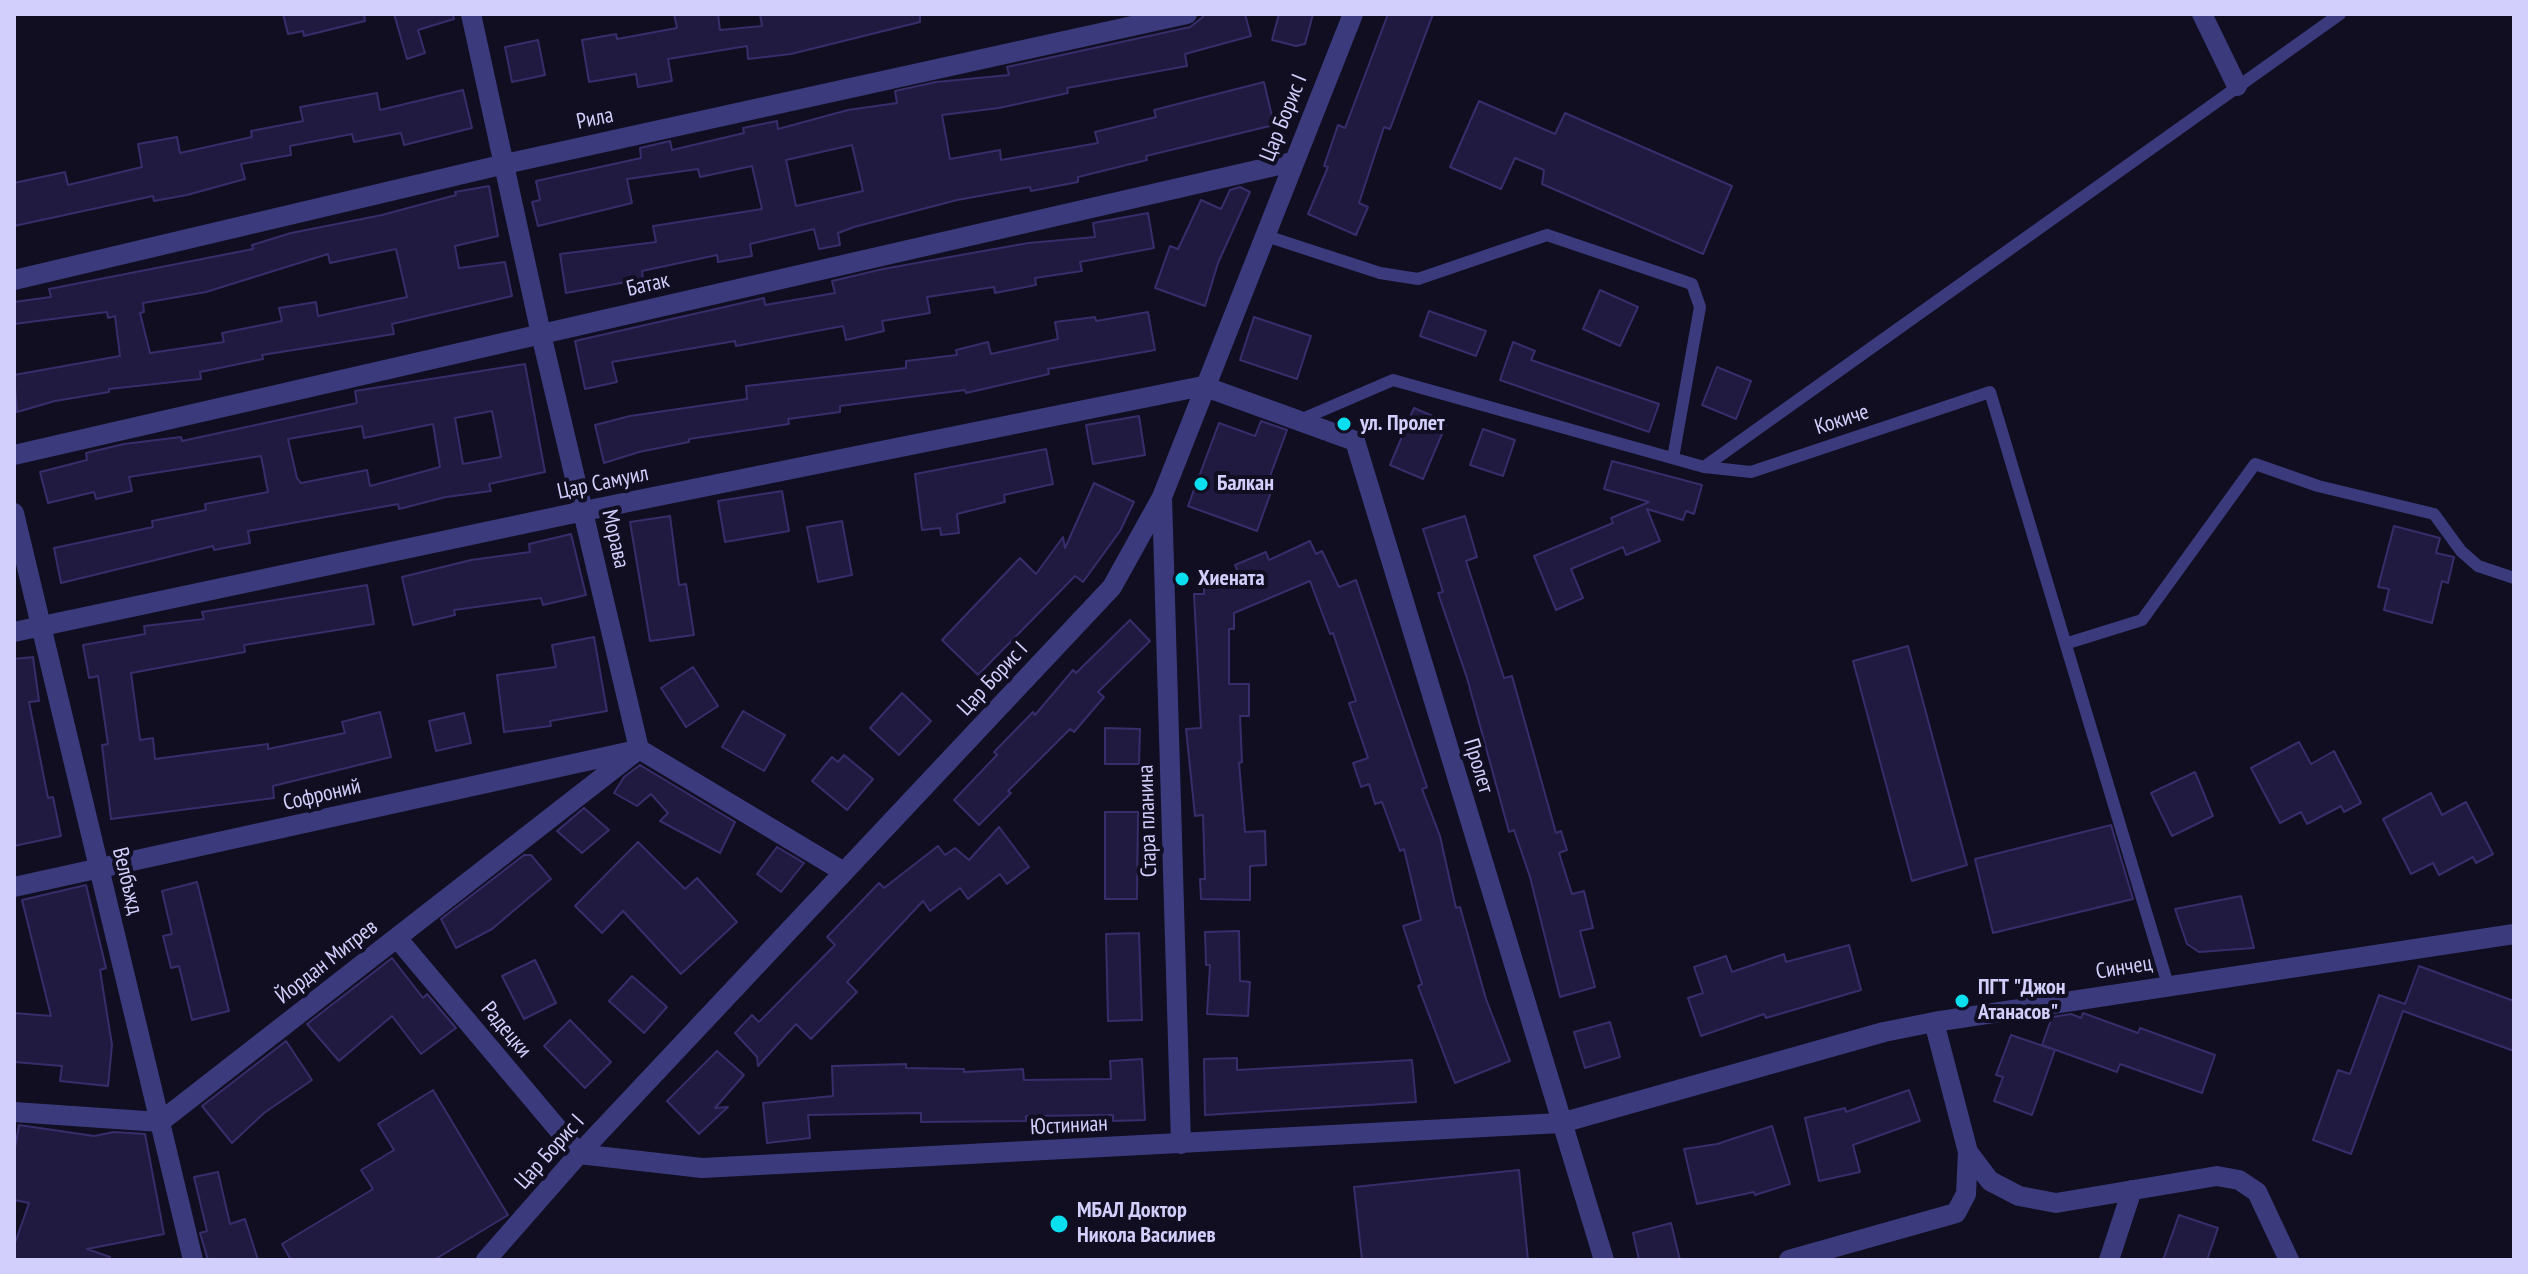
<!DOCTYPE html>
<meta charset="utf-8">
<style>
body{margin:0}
#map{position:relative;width:2528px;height:1274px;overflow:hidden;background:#100e20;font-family:"PT Sans Narrow",sans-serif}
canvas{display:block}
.frame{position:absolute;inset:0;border:16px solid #d2cffd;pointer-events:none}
</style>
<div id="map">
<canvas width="2528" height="1274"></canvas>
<div class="frame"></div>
</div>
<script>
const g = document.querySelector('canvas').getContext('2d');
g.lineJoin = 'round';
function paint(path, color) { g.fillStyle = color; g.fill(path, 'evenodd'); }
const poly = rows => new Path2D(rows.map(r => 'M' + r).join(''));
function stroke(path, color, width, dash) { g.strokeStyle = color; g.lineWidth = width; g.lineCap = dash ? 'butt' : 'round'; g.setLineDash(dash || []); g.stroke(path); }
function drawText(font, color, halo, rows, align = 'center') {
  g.font = font + ' "PT Sans Narrow",sans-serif'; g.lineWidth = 8; g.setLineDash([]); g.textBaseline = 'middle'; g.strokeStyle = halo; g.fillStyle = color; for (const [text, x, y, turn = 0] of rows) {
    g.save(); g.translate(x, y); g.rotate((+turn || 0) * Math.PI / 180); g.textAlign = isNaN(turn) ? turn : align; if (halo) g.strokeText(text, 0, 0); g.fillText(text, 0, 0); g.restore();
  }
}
const building = poly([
 [283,14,364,14,365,21,304,36,303,31,288,34,283,14],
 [394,14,453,14,454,19,418,30,425,53,407,59,394,14],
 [674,14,718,14,720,30,762,26,760,14,920,14,920,22,791,54,748,59,747,46,668,59,672,81,638,87,636,74,589,82,582,40,616,34,617,39,677,28,674,14],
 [1202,14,1245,14,1251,36,1185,54,1187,66,1067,88,1068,93,999,108,942,115,950,159,1000,150,1001,160,1098,143,1095,132,1156,117,1154,110,1264,82,1274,125,1146,156,1147,160,1078,177,1078,182,1031,191,1030,187,957,200,854,227,838,233,840,245,819,249,814,229,750,244,752,256,718,262,717,255,642,271,643,279,566,293,560,254,656,242,653,226,762,209,752,166,700,177,698,169,627,179,632,203,538,226,532,202,540,200,536,181,641,158,640,148,670,141,672,150,744,133,743,128,777,121,778,129,848,110,897,103,895,91,936,82,1009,75,1007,67,1190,27,1203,17,1202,14],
 [852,145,863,191,796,206,786,160,852,145],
 [1279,14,1313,14,1305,44,1296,46,1272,40,1279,14],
 [1388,14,1433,14,1390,129,1384,127,1359,203,1368,207,1356,235,1308,214,1328,167,1324,166,1338,125,1345,128,1388,14],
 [538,40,545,75,512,82,505,47,538,40],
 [463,90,472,128,404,145,401,133,354,142,352,134,290,146,291,155,241,164,245,179,187,195,154,201,153,196,14,226,14,183,65,172,68,185,142,167,138,144,177,137,180,153,252,137,251,131,303,121,300,107,377,93,380,110,463,90],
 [1479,101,1555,134,1565,113,1732,186,1703,254,1542,184,1544,170,1515,158,1501,189,1450,167,1479,101],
 [489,186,498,236,455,246,459,268,505,262,512,296,392,324,394,334,262,355,263,359,200,372,201,379,109,389,109,392,55,401,17,412,14,375,120,356,115,316,108,318,107,312,14,324,14,302,51,297,49,289,253,249,252,245,291,233,382,215,456,195,455,192,489,186],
 [396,249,407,297,318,316,316,302,279,308,282,321,222,333,224,342,150,353,140,313,144,312,143,303,206,292,328,254,330,263,396,249],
 [1240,187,1250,192,1218,263,1205,306,1155,288,1170,246,1178,249,1201,200,1221,209,1230,190,1240,187],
 [1148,213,1154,248,1080,262,1082,271,1035,278,1036,285,995,293,994,287,927,297,930,313,882,321,884,331,846,340,843,326,736,346,735,341,612,362,617,382,585,389,575,341,764,298,765,305,835,293,832,281,883,269,1028,243,1095,237,1093,223,1148,213],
 [1600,290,1638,307,1620,346,1583,329,1600,290],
 [1429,311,1486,331,1476,356,1420,336,1429,311],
 [1148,312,1155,350,1048,369,1049,374,966,393,965,390,840,406,840,412,788,419,789,424,689,439,689,442,639,452,604,463,595,425,630,416,747,399,746,386,906,368,906,361,957,355,956,350,988,342,991,354,1058,339,1055,322,1095,317,1096,321,1148,312],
 [1254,317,1311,336,1297,379,1240,360,1254,317],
 [1513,342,1535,351,1531,360,1659,404,1649,432,1500,380,1513,342],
 [525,364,545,472,489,484,491,491,446,497,399,509,398,504,248,531,250,543,214,550,213,546,61,583,54,548,153,527,152,521,206,510,205,504,268,492,261,456,129,477,132,491,96,499,94,492,48,503,40,472,87,460,86,453,124,444,181,437,182,441,357,403,355,391,525,364],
 [492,411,501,457,463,464,455,418,492,411],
 [433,424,440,467,370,486,367,470,301,483,297,478,288,439,362,426,364,438,433,424],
 [1717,367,1751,381,1736,419,1702,405,1717,367],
 [1414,408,1447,422,1423,479,1390,465,1414,408],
 [1139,416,1145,455,1093,464,1086,425,1139,416],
 [1261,421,1287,430,1265,490,1271,492,1257,531,1188,506,1219,423,1255,436,1261,421],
 [1483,429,1515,440,1503,476,1470,465,1483,429],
 [1046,449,1053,484,1004,495,1005,502,957,514,959,533,941,535,940,528,922,530,915,474,1046,449],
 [1612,461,1702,485,1694,514,1686,511,1683,520,1647,509,1660,541,1626,555,1623,547,1571,569,1583,598,1556,610,1534,556,1613,523,1611,518,1649,502,1604,489,1612,461],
 [1094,483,1134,502,1120,531,1083,582,1075,576,978,675,942,640,1020,558,1036,574,1063,537,1065,548,1094,483],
 [782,491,789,531,725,542,718,501,782,491],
 [670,516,679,585,686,584,694,635,650,641,630,522,670,516],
 [1465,516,1477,557,1466,561,1504,678,1512,676,1556,833,1561,831,1567,850,1559,853,1572,894,1584,891,1593,928,1580,931,1595,987,1560,997,1530,877,1514,830,1509,832,1467,678,1438,593,1443,592,1423,529,1465,516],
 [842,521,852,575,818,582,807,527,842,521],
 [2394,526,2440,538,2436,553,2454,557,2448,583,2442,581,2432,623,2384,610,2389,589,2378,587,2394,526],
 [571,534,586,595,543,605,541,598,454,610,455,615,413,625,402,577,471,560,530,552,529,544,571,534],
 [1310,541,1316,554,1322,551,1339,587,1356,580,1427,787,1422,789,1440,836,1456,908,1460,907,1486,999,1510,1061,1455,1083,1418,986,1422,984,1403,926,1421,920,1404,849,1400,851,1382,802,1375,804,1369,784,1361,787,1353,763,1368,758,1349,703,1356,701,1333,633,1330,634,1310,581,1234,613,1234,629,1229,629,1229,684,1249,684,1249,716,1240,716,1242,762,1239,763,1245,832,1265,831,1266,865,1250,866,1250,900,1201,899,1200,879,1205,879,1203,815,1195,816,1186,729,1201,728,1194,594,1204,594,1204,581,1242,581,1235,565,1266,552,1269,560,1310,541],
 [367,585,374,624,244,645,245,652,131,673,140,740,153,738,155,759,268,744,268,749,345,733,342,722,380,712,391,757,273,786,274,798,111,819,102,745,108,744,98,676,89,678,83,645,145,634,144,626,204,619,202,612,367,585],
 [1130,620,1150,641,1098,692,1104,697,1074,732,1070,729,1008,791,1011,793,979,825,954,800,997,755,994,752,1033,712,1035,715,1073,670,1076,673,1130,620],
 [594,637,607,711,550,721,551,726,504,732,497,675,556,667,552,645,594,637],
 [1908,646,1967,865,1912,881,1853,661,1908,646],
 [33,657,39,701,29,702,48,798,53,797,61,836,14,846,14,659,33,657],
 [693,667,718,706,686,727,661,688,693,667],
 [902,693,931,721,899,755,870,728,902,693],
 [743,711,785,735,764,771,722,747,743,711],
 [464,713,471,743,436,751,429,721,464,713],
 [1105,728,1140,729,1139,764,1105,764,1105,728],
 [2299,742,2311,764,2334,751,2361,803,2344,812,2341,806,2307,824,2301,812,2280,823,2251,768,2299,742],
 [844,755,873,779,847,810,812,781,832,757,838,762,844,755],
 [640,765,735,822,720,853,660,821,668,813,651,794,637,806,614,793,624,777,640,765],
 [2195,772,2213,816,2172,836,2151,793,2195,772],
 [2431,793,2442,815,2466,802,2493,854,2476,863,2473,857,2439,875,2433,863,2411,874,2383,819,2431,793],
 [584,808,609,830,582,853,557,831,584,808],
 [1105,812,1138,812,1137,899,1105,899,1105,812],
 [2111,825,2133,899,1993,933,1975,859,2111,825],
 [999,827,1029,867,1007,884,1000,874,968,899,960,888,930,911,923,901,847,982,857,992,811,1039,796,1024,758,1066,757,1057,735,1033,752,1015,759,1022,835,945,827,937,879,883,884,888,938,846,945,855,955,848,969,860,999,827],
 [638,842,685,889,697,878,737,922,681,974,623,911,602,933,575,906,638,842],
 [777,847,804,863,781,892,757,874,777,847],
 [524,855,531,855,551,879,492,929,456,948,441,919,524,855],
 [197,882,229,1011,192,1020,179,966,171,968,163,936,172,934,162,891,197,882],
 [86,885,106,968,100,970,112,1045,108,1086,60,1081,62,1066,14,1062,14,1013,51,1016,22,900,86,885],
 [2241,896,2254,948,2199,952,2187,944,2175,909,2241,896],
 [1239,931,1240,981,1250,982,1248,1016,1207,1014,1210,965,1206,965,1205,932,1239,931],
 [1139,933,1142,1020,1108,1021,1106,934,1139,933],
 [1849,945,1861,990,1766,1018,1764,1014,1701,1036,1688,998,1703,993,1694,967,1726,956,1732,972,1784,954,1786,962,1849,945],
 [392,958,423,998,427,994,456,1028,421,1054,392,1016,339,1061,307,1024,392,958],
 [535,960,556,1003,524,1019,502,976,535,960],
 [2419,966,2514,1001,2514,1051,2403,1011,2351,1154,2313,1140,2338,1070,2350,1074,2379,995,2405,1004,2419,966],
 [632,976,667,1007,644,1033,609,1001,632,976],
 [2083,1013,2138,1033,2140,1028,2215,1055,2202,1093,2120,1064,2117,1072,2042,1045,2052,1017,2071,1014,2081,1018,2083,1013],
 [570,1020,611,1062,585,1088,544,1046,570,1020],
 [1610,1022,1620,1057,1585,1068,1574,1032,1610,1022],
 [2011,1035,2055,1050,2032,1115,1994,1101,2003,1077,1996,1075,2011,1035],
 [286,1041,312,1080,264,1113,232,1143,202,1106,286,1041],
 [717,1051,744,1075,715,1108,728,1107,699,1134,667,1101,717,1051],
 [1237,1058,1237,1070,1412,1060,1416,1102,1205,1115,1204,1059,1237,1058],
 [1142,1059,1145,1120,1113,1121,1113,1115,1026,1116,1026,1121,921,1122,921,1113,808,1115,810,1138,767,1143,763,1103,833,1096,832,1066,906,1064,906,1068,964,1069,964,1072,1023,1069,1024,1080,1111,1079,1110,1061,1142,1059],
 [433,1090,508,1215,434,1260,291,1260,282,1244,373,1189,361,1170,394,1150,378,1124,433,1090],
 [1909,1090,1920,1121,1853,1145,1860,1172,1819,1181,1805,1118,1845,1108,1846,1112,1909,1090],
 [19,1125,94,1136,114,1132,145,1134,164,1234,87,1249,110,1257,109,1260,14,1260,14,1246,29,1203,14,1200,14,1154,19,1125],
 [1772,1126,1790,1184,1755,1195,1754,1192,1697,1204,1684,1149,1717,1144,1772,1126],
 [1519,1170,1528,1260,1362,1260,1354,1187,1519,1170],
 [218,1172,230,1224,245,1219,258,1260,208,1260,200,1233,207,1231,194,1177,218,1172],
 [2179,1215,2218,1228,2207,1260,2163,1260,2179,1215],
 [1671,1223,1680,1260,1639,1260,1633,1233,1671,1223]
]);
const service = poly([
 [1263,235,1380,273,1418,279,1547,235,1692,284,1700,307,1673,458],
 [1300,420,1393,380,1704,467,2340,14],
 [1704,467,1751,472,1990,392,2168,985],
 [2068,643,2142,620,2255,464,2318,486,2434,514,2461,551,2478,566,2514,578]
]);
const minor = poly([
 [471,14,541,334,639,749,844,872],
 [2202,14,2237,86],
 [14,280,505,164,1187,14],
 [14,455,1292,162],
 [1162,497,1181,1144],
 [14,513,193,1260],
 [14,632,584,511,1203,386,1355,441,1604,1260],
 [14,887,632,751],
 [397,938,579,1154,702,1168,1561,1123,1884,1032,1934,1022,2514,934],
 [14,1112,160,1122,639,749],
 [1968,1152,1990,1181,2019,1196,2056,1203,2217,1176,2239,1180,2257,1192,2289,1260],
 [486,1260,579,1154,1112,587,1162,497,1353,14],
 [1789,1260,1956,1213,1966,1194,1968,1152,1934,1022],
 [2109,1260,2132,1190]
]);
const markers = [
 [1344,424,8,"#09dfef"],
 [1201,484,8,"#09dfef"],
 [1182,579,8,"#09dfef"],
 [1962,1001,8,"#09dfef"],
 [1059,1224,10,"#09dfef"]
];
const streetNames = [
 ["Цар Борис I",1284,118,-68],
 ["Рила",595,119,-12],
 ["Батак",648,285,-13],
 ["Кокиче",1842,420,-18],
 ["Цар Самуил",603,483,-12],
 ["Морава",615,539,77],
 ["Цар Борис I",993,679,-47],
 ["Пролет",1478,766,73],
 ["Софроний",322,795,-13],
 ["Стара планина",1148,821,-92],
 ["Велбъжд",127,881,76],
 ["Йордан Митрев",327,962,-38],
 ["Синчец",2124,968,-9],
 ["Радецки",506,1030,50],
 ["Юстиниан",1069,1126,-3],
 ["Цар Борис I",550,1152,-48]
];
const poiNames = [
 ["ул. Пролет",1360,424],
 ["Балкан",1217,484],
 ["Хиената",1198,579],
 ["ПГТ \"Джон",1978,988],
 ["Атанасов\"",1978,1013],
 ["МБАЛ Доктор",1077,1211],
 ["Никола Василиев",1077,1236]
];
paint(building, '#211a40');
stroke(building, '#382d6b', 2);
stroke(service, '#3b3a7d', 12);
stroke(minor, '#3b3a7d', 20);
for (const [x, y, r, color] of markers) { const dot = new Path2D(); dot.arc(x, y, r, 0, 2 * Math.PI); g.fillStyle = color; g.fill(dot); stroke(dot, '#100e20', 3); }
drawText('22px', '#d2cffd', '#100e20', streetNames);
drawText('bold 22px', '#d2cffd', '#100e20', poiNames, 'left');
</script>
